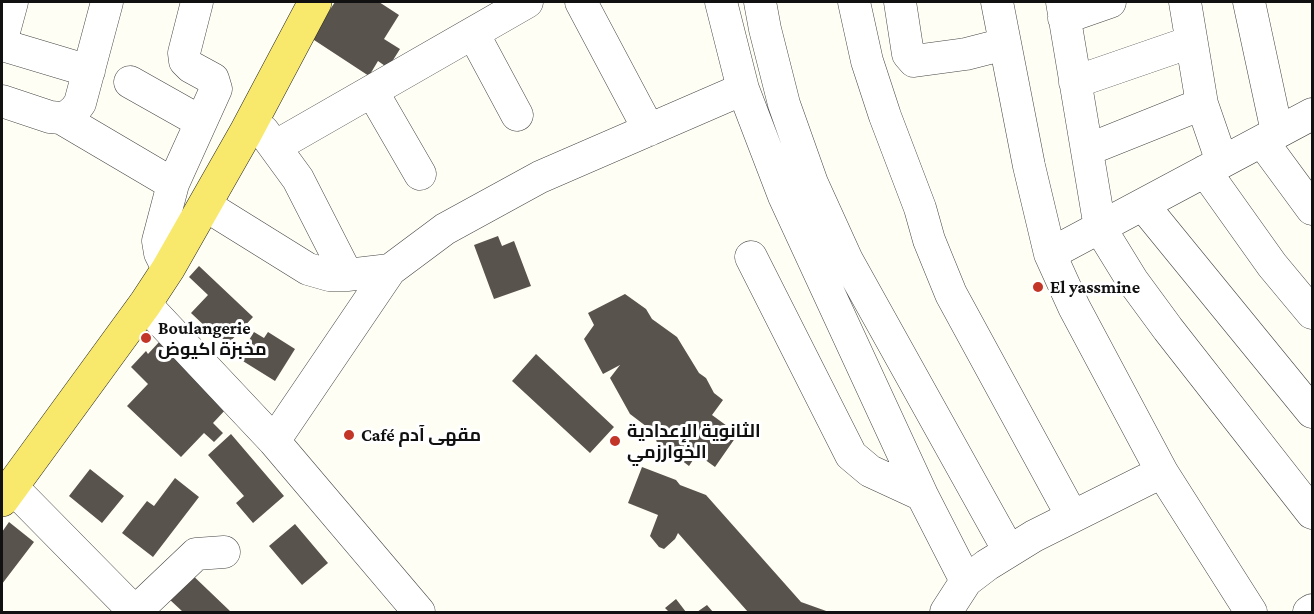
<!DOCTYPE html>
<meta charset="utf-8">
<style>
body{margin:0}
#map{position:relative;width:1314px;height:614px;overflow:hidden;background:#fffef4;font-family:"Crimson Pro",serif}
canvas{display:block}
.frame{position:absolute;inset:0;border:3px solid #111;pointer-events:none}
</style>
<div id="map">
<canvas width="1314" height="614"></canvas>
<div class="frame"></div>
</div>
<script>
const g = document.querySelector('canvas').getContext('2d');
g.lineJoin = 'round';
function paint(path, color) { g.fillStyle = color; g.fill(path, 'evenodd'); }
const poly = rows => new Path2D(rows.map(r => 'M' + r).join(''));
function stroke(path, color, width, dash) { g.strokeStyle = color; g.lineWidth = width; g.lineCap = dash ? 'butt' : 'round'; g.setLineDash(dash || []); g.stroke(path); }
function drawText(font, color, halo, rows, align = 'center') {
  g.font = font + ' "Crimson Pro",Cairo,serif'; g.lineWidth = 6; g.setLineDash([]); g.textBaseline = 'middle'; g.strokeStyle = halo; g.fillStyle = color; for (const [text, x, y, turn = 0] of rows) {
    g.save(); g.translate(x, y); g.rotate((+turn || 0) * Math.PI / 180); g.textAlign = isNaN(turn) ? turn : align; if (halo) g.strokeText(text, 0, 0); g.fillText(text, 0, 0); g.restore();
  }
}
const building = poly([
 [335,2,379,2,399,15,384,39,400,49,388,68,378,61,369,76,311,38],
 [498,236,502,246,514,241,531,286,494,299,474,245],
 [199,266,253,317,226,346,191,313,208,295,189,277],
 [625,294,646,309,652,319,677,337,699,373,706,378,714,393,723,400,712,415,738,434,715,467,697,454,689,466,656,441,666,427,655,433,630,414,610,378,620,365,603,374,584,339,594,325,588,313],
 [254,332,264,338,268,332,295,349,275,381,238,358],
 [160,341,228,407,213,423,223,433,214,442,204,433,181,457,127,406,148,384,131,367,146,351,148,354],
 [536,354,614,427,590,453,512,381],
 [231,434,284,496,253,523,236,503,244,496,208,455],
 [642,467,676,480,680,485,706,495,801,602,829,612,748,612,678,533,675,539,664,549,659,547,650,536,658,515,628,503],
 [90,469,124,496,102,523,69,496],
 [175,478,199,497,153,557,122,533,147,501,154,506],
 [9,522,34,542,2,584,2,532],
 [295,524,328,563,302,585,269,546],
 [185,568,231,612,183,612,169,599],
 [676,599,686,612,669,612,665,608],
 [707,605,713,612,697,612]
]);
const minor = poly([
 [581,2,649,130],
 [721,2,743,89,784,196,922,495,966,581],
 [760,2,765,29,784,104,812,183,847,260,1009,551],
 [854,2,867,61,885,116,920,208,929,240,951,294,1072,516],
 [900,2,908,54,914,61,966,54,1005,44],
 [997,2,1029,166,1050,254,1074,307,1162,472,1251,612],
 [1062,2,1100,228,1132,280,1168,329,1312,513],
 [1185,2,1202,104,1222,162],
 [1249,2,1277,132],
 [1064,18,1110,2],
 [473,33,517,115],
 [2,39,12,2],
 [2,45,89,71],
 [130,82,201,122],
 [1075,82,1191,42],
 [372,91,420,174],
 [2,101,50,117,61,118,68,116,75,110,80,103,107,2],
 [61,118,173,184],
 [263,131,298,179,347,275],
 [1262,141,1312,209],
 [276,146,527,2],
 [1087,150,1202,104],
 [1205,171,1272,265,1312,313],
 [205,205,308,269,329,275,347,275,390,270],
 [1143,205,1312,412],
 [1050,254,1312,114],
 [751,257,851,455,870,471,922,495],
 [168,269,160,253,158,241,173,184,216,89,213,79,191,67,185,61,184,53,197,2],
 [145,304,274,441,419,612],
 [274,441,390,270,445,229,540,177,743,89],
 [12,487,135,612],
 [135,612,196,554,224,552],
 [946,612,966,581,987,565,1034,536,1162,472],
 [1309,612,1312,610]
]);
const major = poly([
 [2,500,145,304,168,269,246,132,315,2]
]);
const markers = [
 [1038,287,6,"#c23527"],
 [146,338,6,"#c23527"],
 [349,435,6,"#c23527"],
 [615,441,6,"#c23527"]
];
const poiNames = [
 ["El yassmine",1050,287],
 ["Boulangerie",158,328],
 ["مخبزة اكيوض",158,349],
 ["الثانوية الإعدادية",627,431],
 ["الخوارزمي",627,452],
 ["Café مقهى آدم",361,435]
];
paint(building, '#59534d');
stroke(minor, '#444', 33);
stroke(major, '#222', 34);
stroke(minor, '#fff', 32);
stroke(major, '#f8e86c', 33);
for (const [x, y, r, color] of markers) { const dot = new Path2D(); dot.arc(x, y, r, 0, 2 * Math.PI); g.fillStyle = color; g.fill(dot); stroke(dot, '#fff', 2); }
drawText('bold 18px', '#111', '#fff', poiNames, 'left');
</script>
